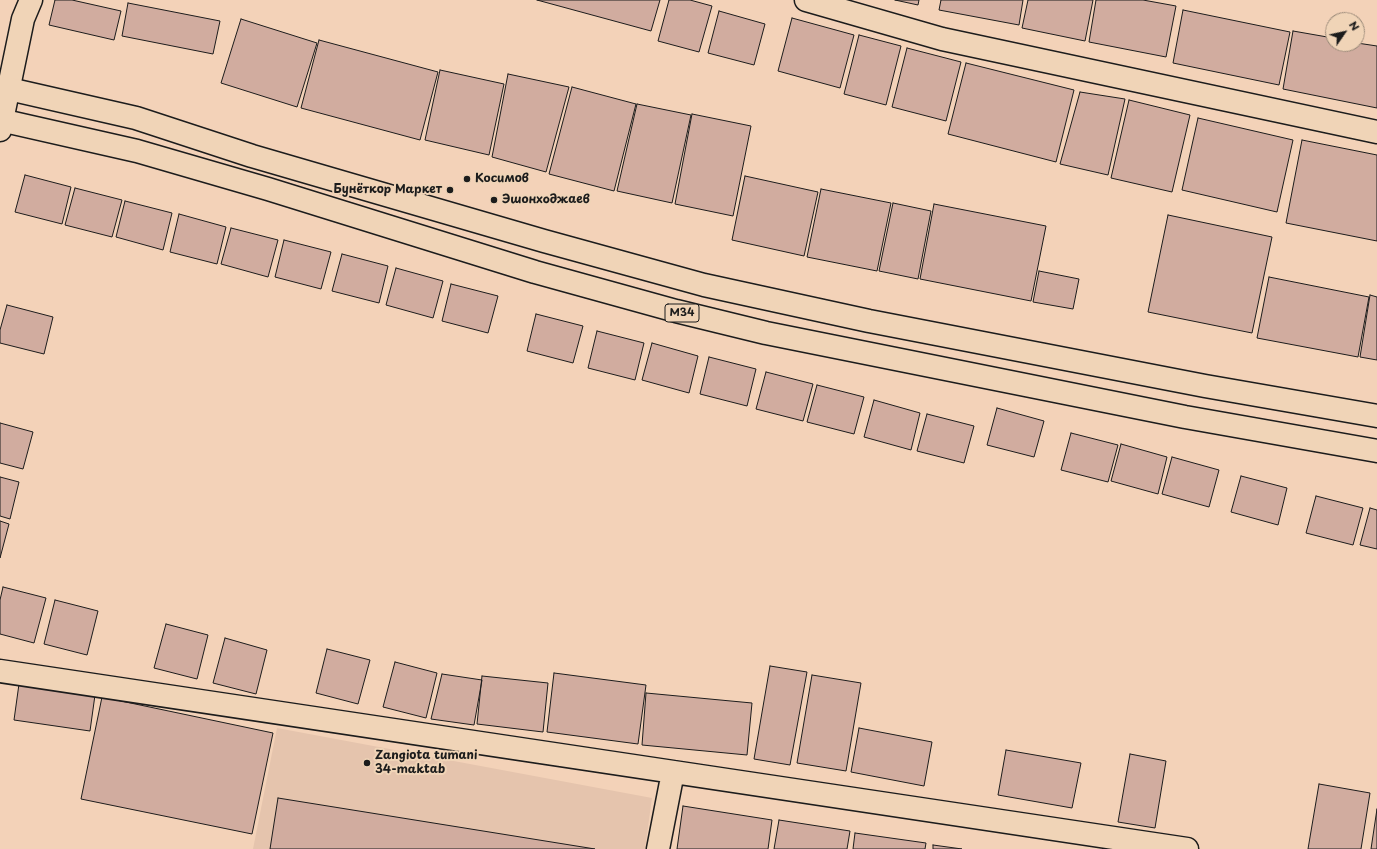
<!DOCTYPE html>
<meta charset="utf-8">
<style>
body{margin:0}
#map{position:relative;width:1377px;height:849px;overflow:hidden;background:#f3d2b8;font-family:"Playpen Sans",sans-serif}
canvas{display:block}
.north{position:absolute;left:1325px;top:12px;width:40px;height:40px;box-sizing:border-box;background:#f0d4b7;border:1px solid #9b8a79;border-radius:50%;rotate:56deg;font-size:11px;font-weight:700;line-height:16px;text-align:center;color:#1c1c1c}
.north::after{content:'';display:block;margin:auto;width:14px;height:18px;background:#1c1c1c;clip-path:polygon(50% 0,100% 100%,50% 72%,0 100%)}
</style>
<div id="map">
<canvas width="1377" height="849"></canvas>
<div class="north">N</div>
</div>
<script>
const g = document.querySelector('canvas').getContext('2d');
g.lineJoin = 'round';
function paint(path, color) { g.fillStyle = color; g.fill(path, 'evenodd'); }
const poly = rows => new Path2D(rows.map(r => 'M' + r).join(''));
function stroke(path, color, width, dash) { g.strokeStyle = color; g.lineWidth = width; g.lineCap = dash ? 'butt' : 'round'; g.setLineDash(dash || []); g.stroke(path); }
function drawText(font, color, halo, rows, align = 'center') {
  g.font = font + ' "Playpen Sans",sans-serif'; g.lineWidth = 4; g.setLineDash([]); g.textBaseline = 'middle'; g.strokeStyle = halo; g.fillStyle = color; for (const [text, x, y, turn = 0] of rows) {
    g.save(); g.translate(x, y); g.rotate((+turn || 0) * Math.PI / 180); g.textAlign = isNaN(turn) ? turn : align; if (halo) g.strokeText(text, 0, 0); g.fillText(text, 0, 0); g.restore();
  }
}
const built = poly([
 [277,728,652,798,645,849,253,849]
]);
const building = poly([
 [55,0,72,0,121,11,114,40,49,25,55,0],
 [537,0,660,0,651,31,537,0],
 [669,0,690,0,712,6,699,52,658,41,669,0],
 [895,0,919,0,918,5,895,0],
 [941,0,1023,0,1019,25,939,10,941,0],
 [1028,0,1093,0,1085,41,1022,28,1028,0],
 [1096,0,1143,0,1176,6,1166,57,1089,42,1096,0],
 [128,3,220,21,213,54,122,36,128,3],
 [1183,10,1290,32,1279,85,1173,63,1183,10],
 [719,11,765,24,754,65,708,53,719,11],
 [792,18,854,35,840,88,778,71,792,18],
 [241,19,317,43,297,107,221,83,241,19],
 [1293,31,1333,38,1333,44,1357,44,1357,43,1377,46,1377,108,1283,89,1293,31],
 [859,35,901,46,886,105,844,94,859,35],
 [319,40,438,72,420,140,301,108,319,40],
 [907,48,961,62,946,121,892,107,907,48],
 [966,63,1074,90,1056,162,948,134,966,63],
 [440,70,504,84,489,155,425,140,440,70],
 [508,74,569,87,546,172,492,157,508,74],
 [572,87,636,104,614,191,549,174,572,87],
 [1080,92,1125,99,1108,175,1060,164,1080,92],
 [1129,100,1190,115,1172,192,1111,178,1129,100],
 [637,104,691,115,672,203,617,191,637,104],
 [692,114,751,126,733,216,675,204,692,114],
 [1198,118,1293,140,1277,212,1182,190,1198,118],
 [1302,140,1377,155,1377,241,1286,223,1302,140],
 [25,175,71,187,62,224,15,212,25,175],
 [745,176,818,192,804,256,732,240,745,176],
 [75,188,122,200,112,237,65,225,75,188],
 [821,189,891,203,877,271,807,257,821,189],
 [125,201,172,213,163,250,116,237,125,201],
 [893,203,931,211,918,279,879,271,893,203],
 [934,204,1046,226,1031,301,920,279,934,204],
 [179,214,226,227,217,264,170,252,179,214],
 [1168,215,1272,237,1252,333,1148,312,1168,215],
 [231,228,278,240,268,277,221,264,231,228],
 [284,240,331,252,321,289,275,277,284,240],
 [342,254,388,266,379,303,332,291,342,254],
 [396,268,443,281,433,318,386,305,396,268],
 [1039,271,1079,279,1073,309,1033,302,1039,271],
 [1269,277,1369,297,1358,357,1257,338,1269,277],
 [451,284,498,296,488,333,442,321,451,284],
 [1370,295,1377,297,1377,360,1360,357,1370,295],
 [7,305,53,317,44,354,0,343,0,330,7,305],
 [536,314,583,326,573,363,527,351,536,314],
 [597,331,644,343,635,380,588,368,597,331],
 [652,343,698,356,689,393,642,380,652,343],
 [709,357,756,369,747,406,700,394,709,357],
 [766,372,813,384,803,421,756,409,766,372],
 [817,385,864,397,854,434,807,422,817,385],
 [874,400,920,413,911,450,864,437,874,400],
 [997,408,1044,421,1034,457,987,445,997,408],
 [927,414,974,426,964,463,917,451,927,414],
 [0,423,33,432,23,469,0,463,0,423],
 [1071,433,1118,445,1108,482,1061,470,1071,433],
 [1121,444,1167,457,1158,494,1111,481,1121,444],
 [1172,457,1219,470,1209,507,1162,494,1172,457],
 [1241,476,1287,488,1278,525,1231,512,1241,476],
 [0,477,19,482,10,519,0,516,0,477],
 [1316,496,1363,508,1353,545,1306,533,1316,496],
 [1370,508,1377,510,1377,549,1360,545,1370,508],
 [0,521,9,524,0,558,0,521],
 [3,587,46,598,34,643,0,634,0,600,3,587],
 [55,600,98,611,87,655,44,644,55,600],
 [166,624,208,635,197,679,154,668,166,624],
 [225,638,267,650,256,694,213,683,225,638],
 [327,649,370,660,358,704,316,693,327,649],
 [395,662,437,673,426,718,383,707,395,662],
 [770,666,807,672,790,765,754,759,770,666],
 [554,673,646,685,638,744,547,732,554,673],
 [442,674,482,680,474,725,431,719,442,674],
 [812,675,861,683,846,771,797,763,812,675],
 [482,676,548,683,543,732,477,724,482,676],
 [19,684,95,695,90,731,14,720,19,684],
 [646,693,752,703,747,755,642,745,646,693],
 [102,697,273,733,252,834,81,799,102,697],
 [859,728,932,742,924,786,851,772,859,728],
 [1006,750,1081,763,1072,808,998,795,1006,750],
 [1130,754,1166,761,1155,828,1118,822,1130,754],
 [1319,784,1370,793,1361,849,1308,849,1319,784],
 [278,798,595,849,270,849,278,798],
 [683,806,772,820,768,849,677,849,683,806],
 [1377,809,1377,849,1371,849,1377,809],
 [779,820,850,831,847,849,774,849,779,820],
 [855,833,926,843,925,849,853,849,855,833],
 [933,845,962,849,933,849,933,845]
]);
const minor = poly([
 [806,0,942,39,1377,132],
 [0,130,23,19,31,0],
 [0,671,1187,849],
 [658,849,673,772]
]);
const primary = poly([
 [0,87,136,118,252,156,544,241,704,285,869,321,1205,386,1377,416],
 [0,120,137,151,268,189,535,272,676,311,766,333,1185,417,1377,451]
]);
const markers = [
 [467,179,4,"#1c1c1c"],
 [450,190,4,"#1c1c1c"],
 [494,200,4,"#1c1c1c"],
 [367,763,4,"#1c1c1c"]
];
const shields = [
 [682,313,34]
];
const shieldNames = [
 ["M34",682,313]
];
const poiNames = [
 ["Косимов",475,179],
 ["Бунёткор Маркет",442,190,"right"],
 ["Эшонходжаев",502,200],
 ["Zangiota tumani",375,756],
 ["34-maktab",375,770]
];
paint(built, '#e5c4ad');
paint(building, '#d1ac9f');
stroke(building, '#1c1c1c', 1);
stroke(minor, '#1c1c1c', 25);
stroke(primary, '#1c1c1c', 25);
stroke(minor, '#f0d4b7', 22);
stroke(primary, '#f0d4b7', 22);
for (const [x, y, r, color] of markers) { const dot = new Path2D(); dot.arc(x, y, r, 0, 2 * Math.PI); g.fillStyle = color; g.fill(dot); stroke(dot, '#f0d4b7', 1.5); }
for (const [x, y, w] of shields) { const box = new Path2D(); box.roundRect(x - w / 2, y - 9, w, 18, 3); g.fillStyle = '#f0d4b7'; g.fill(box); stroke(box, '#1c1c1c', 1); }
drawText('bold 11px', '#1c1c1c', null, shieldNames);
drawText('bold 12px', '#1c1c1c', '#f0d4b7', poiNames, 'left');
</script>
